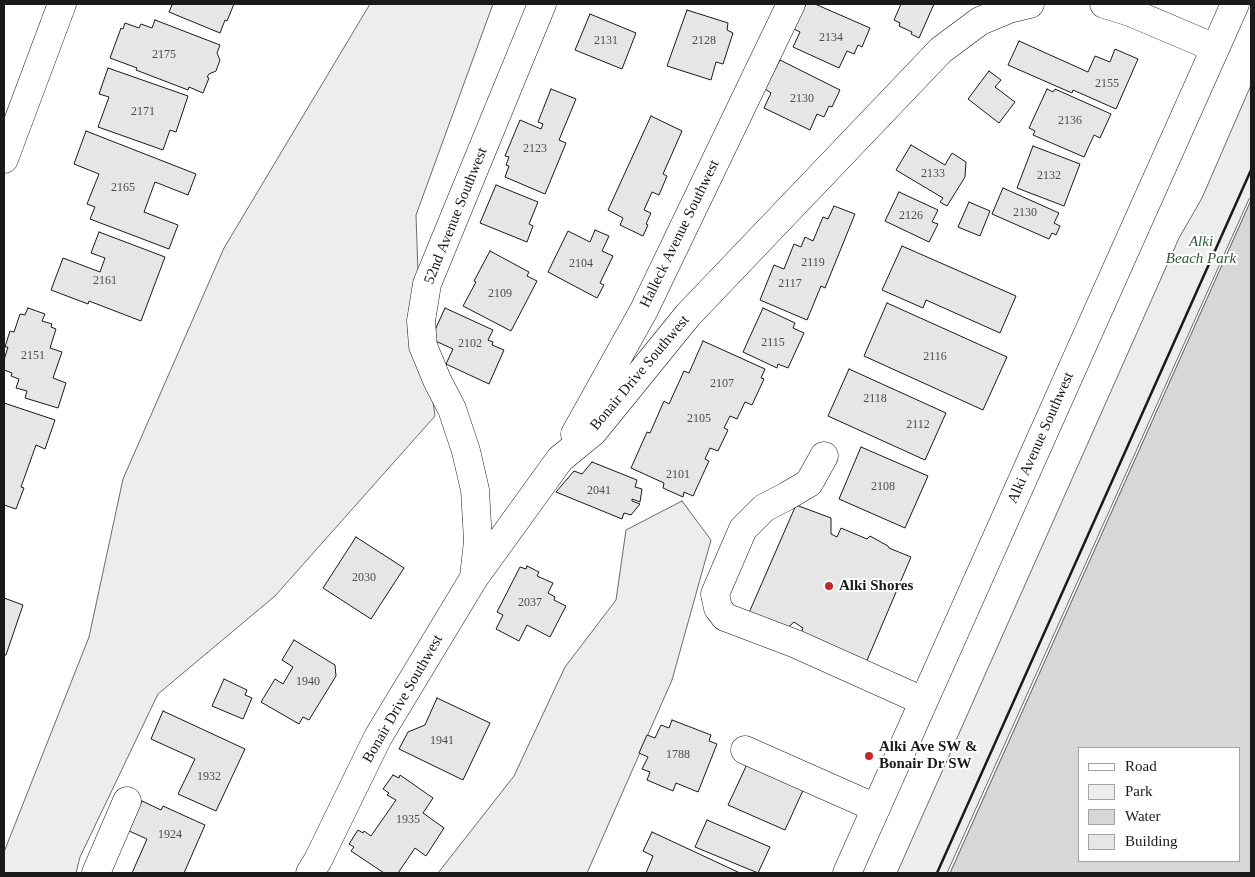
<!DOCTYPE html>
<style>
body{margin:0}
#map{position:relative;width:1255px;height:877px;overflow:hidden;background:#fff;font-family:Georgia,serif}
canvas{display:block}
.frame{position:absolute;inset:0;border:5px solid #1a1a1a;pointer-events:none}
.legend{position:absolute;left:1078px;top:747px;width:162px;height:115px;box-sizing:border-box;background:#fff;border:1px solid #a3a3a3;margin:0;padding:6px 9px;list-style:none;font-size:15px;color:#1a1a1a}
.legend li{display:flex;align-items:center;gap:10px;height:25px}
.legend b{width:25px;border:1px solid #a3a3a3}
</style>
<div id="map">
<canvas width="1255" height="877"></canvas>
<div class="frame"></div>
<ul class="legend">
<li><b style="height:6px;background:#fff"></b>Road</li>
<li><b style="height:14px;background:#ededed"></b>Park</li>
<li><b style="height:14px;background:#d7d7d7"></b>Water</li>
<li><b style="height:14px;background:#e6e6e6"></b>Building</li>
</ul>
</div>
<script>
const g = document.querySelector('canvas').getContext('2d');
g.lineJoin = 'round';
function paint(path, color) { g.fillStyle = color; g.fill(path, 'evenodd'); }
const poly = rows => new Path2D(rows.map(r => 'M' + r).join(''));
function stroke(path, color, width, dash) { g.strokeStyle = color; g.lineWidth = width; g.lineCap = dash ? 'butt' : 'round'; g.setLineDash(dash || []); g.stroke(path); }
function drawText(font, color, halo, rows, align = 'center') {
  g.font = font + ' Georgia,serif'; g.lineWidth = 4; g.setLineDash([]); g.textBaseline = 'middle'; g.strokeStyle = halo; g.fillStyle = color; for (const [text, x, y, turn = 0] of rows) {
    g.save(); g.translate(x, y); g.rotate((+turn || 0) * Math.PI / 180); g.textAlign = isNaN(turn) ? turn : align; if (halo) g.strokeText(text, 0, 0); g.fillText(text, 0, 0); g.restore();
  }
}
const green = poly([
 [370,4,493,4,416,215,419,301,435,416,275,596,158,694,80,857,76,873,4,873,4,852,89,637,123,479,224,248,370,4],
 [1251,85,1251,200,950,873,897,873,1179,238,1202,198,1251,85],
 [682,501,711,540,672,680,587,873,438,873,514,776,565,667,616,600,626,530,682,501]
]);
const water = poly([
 [1251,200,1251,873,950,873,1251,200],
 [1079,748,1239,748,1239,861,1079,861,1079,748]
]);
const pier = poly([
 [1251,197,1251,200,950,873,947,873,1249,199,1251,197]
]);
const building = poly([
 [169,4,234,4,227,21,225,20,220,33,169,12,172,5,169,4],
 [806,4,815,4,870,28,862,47,858,45,854,54,847,51,839,68,793,47,800,32,794,29,806,4],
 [901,4,934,4,919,38,911,34,912,32,899,26,900,23,894,20,901,4],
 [687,10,728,23,727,30,733,33,723,64,716,62,711,80,667,66,687,10],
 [590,14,636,33,622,69,575,50,590,14],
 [155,20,220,45,217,53,220,60,216,71,209,74,207,77,209,78,203,93,189,87,188,90,136,70,137,68,110,58,121,28,123,29,125,23,139,28,141,24,152,28,155,20],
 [1019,41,1088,72,1095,56,1110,62,1115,49,1138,59,1116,109,1073,90,1072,93,1008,65,1019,41],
 [780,60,840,90,832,107,829,106,824,117,817,114,810,130,764,108,771,93,765,89,780,60],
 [108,68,188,96,176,132,170,130,163,150,98,127,109,97,99,94,108,68],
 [989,71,1001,80,995,87,1015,102,999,123,968,99,989,71],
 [551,89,576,99,559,140,566,143,545,194,505,177,509,166,506,165,509,157,505,156,520,120,541,129,543,124,538,122,551,89],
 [1047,89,1053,92,1055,89,1111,114,1100,138,1094,135,1084,157,1033,135,1035,131,1029,128,1047,89],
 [651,116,682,131,663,174,667,176,659,195,652,192,644,210,651,213,646,224,648,225,643,236,620,225,623,218,608,210,651,116],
 [86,131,196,174,188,195,155,182,144,212,178,225,169,249,90,219,95,207,87,204,99,174,74,164,86,131],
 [911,145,945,165,952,153,966,162,965,177,947,206,940,202,943,198,896,170,911,145],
 [1033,146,1080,164,1064,206,1017,188,1033,146],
 [496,185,538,202,529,224,533,226,527,242,480,223,496,185],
 [1003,188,1059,213,1054,223,1060,226,1056,235,1052,233,1049,239,992,214,1003,188],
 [899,192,938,210,932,222,938,224,929,242,885,221,899,192],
 [969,202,990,211,980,236,958,227,969,202],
 [834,206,855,214,825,288,821,286,807,320,760,300,774,265,784,269,794,244,801,247,805,237,813,241,823,217,828,219,834,206],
 [595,230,609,236,602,251,613,256,600,283,604,285,597,298,548,272,568,231,590,242,595,230],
 [99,232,165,257,141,321,89,301,88,304,51,290,63,258,100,272,105,258,91,253,99,232],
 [902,246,1016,296,1000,333,926,300,923,308,882,290,902,246],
 [490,251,529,272,527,276,537,281,511,331,463,306,476,282,474,281,490,251],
 [887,303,1007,357,983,410,864,356,887,303],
 [28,308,45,314,42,321,52,324,51,327,56,329,50,348,62,352,53,378,66,383,58,408,25,398,27,391,16,388,19,379,11,376,12,373,4,370,4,360,8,347,5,347,10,331,14,332,20,314,25,315,28,308],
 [445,308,493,330,488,340,493,342,492,345,504,350,489,384,446,364,453,349,431,339,445,308],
 [763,308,795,323,793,328,804,333,788,368,778,364,777,368,743,352,763,308],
 [703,341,765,369,761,378,764,379,752,405,745,402,737,419,730,416,724,428,728,430,718,451,710,448,705,459,709,461,693,496,684,492,683,497,663,488,664,483,631,468,647,432,650,433,664,401,669,404,684,371,689,373,703,341],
 [849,369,946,413,925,460,828,416,849,369],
 [4,403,55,420,45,449,36,445,21,487,24,488,16,509,4,505,4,403],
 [861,447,928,476,905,528,839,499,861,447],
 [592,462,637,480,635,487,642,489,640,502,632,499,632,501,640,504,631,515,624,513,622,519,556,492,574,471,582,474,592,462],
 [796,505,831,518,831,534,837,537,841,528,867,539,870,536,888,546,889,548,911,557,865,665,799,638,803,628,794,622,783,632,748,615,796,505],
 [356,537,404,568,371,619,323,588,356,537],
 [527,566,539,572,537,576,553,583,548,593,555,597,554,600,566,606,550,637,527,625,519,641,496,629,503,615,497,612,520,567,526,569,527,566],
 [4,598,23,605,6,655,4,655,4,598],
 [294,640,335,665,336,676,309,720,303,717,299,724,261,702,275,679,283,684,293,667,282,660,294,640],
 [224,679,247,690,245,695,252,698,243,719,212,706,224,679],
 [437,698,490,723,463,780,399,749,408,732,425,725,437,698],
 [163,711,245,749,216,811,178,794,195,759,151,739,163,711],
 [672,720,711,735,709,741,717,744,698,792,676,783,673,791,647,780,650,772,642,769,648,757,639,753,647,735,655,738,661,725,669,728,672,720],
 [749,760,805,786,785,830,728,805,749,760],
 [393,775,399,778,400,775,433,798,423,813,444,828,426,856,415,848,398,873,384,873,351,851,354,847,349,844,358,830,363,833,364,831,371,836,396,800,387,795,389,793,383,789,393,775],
 [142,801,161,810,163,806,205,825,184,873,132,873,147,839,129,831,142,801],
 [707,820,770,847,758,873,695,847,707,820],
 [652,832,740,873,646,873,653,856,643,851,652,832]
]);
const minor = poly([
 [1104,4,1130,12,1215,48],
 [4,159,62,4],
 [575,434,644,310,791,4],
 [824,456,809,483,787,496,764,508,743,529,715,594,718,608,725,617,796,644,923,701],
 [474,577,478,541,475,490,466,451,452,409,437,380,423,346,421,321,427,284,542,4],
 [745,750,876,808],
 [96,873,127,801],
 [310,873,318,860,378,737,474,578,560,459,593,432,688,315,941,50,980,21,1009,9,1030,4]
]);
const major = poly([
 [847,873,1235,4]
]);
const wall = poly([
 [937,873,1251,170]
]);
const markers = [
 [829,586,5,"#c62828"],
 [869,756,5,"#c62828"]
];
const numberNames = [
 ["2134",831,38],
 ["2131",606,41],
 ["2128",704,41],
 ["2175",164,55],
 ["2155",1107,84],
 ["2130",802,99],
 ["2171",143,112],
 ["2136",1070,121],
 ["2123",535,149],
 ["2133",933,174],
 ["2132",1049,176],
 ["2165",123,188],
 ["2130",1025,213],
 ["2126",911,216],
 ["2119",813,263],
 ["2104",581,264],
 ["2161",105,281],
 ["2117",790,284],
 ["2109",500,294],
 ["2115",773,343],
 ["2102",470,344],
 ["2151",33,356],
 ["2116",935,357],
 ["2107",722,384],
 ["2118",875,399],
 ["2105",699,419],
 ["2112",918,425],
 ["2101",678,475],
 ["2108",883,487],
 ["2041",599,491],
 ["2030",364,578],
 ["2037",530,603],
 ["1940",308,682],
 ["1941",442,741],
 ["1788",678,755],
 ["1932",209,777],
 ["1935",408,820],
 ["1924",170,835]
];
const streetNames = [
 ["52nd Avenue Southwest",456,216,-68],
 ["Halleck Avenue Southwest",680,234,-64],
 ["Bonair Drive Southwest",640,373,-50],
 ["Alki Avenue Southwest",1041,438,-66],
 ["Bonair Drive Southwest",403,699,-60]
];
const parkNames = [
 ["Alki",1201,242],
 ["Beach Park",1201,259]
];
const poiNames = [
 ["Alki Shores",839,586],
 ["Alki Ave SW &",879,747],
 ["Bonair Dr SW",879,764]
];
paint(green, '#ededed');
stroke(green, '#6a6a6a', 1);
paint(water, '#d7d7d7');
stroke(water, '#6a6a6a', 1);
paint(pier, '#fff');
stroke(pier, '#6a6a6a', 1);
paint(building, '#e6e6e6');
stroke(building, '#1a1a1a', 1);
stroke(minor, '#1a1a1a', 29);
stroke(major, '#1a1a1a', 29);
stroke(minor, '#fff', 28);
stroke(major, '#fff', 28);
stroke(wall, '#1a1a1a', 2.5);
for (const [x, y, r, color] of markers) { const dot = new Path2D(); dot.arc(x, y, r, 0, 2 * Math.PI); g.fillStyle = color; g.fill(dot); stroke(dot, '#fff', 2); }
drawText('12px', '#4d4d4d', null, numberNames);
drawText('15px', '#1a1a1a', '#fff', streetNames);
drawText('italic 15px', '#2b5a34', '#fff', parkNames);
drawText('bold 15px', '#1a1a1a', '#fff', poiNames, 'left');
</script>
